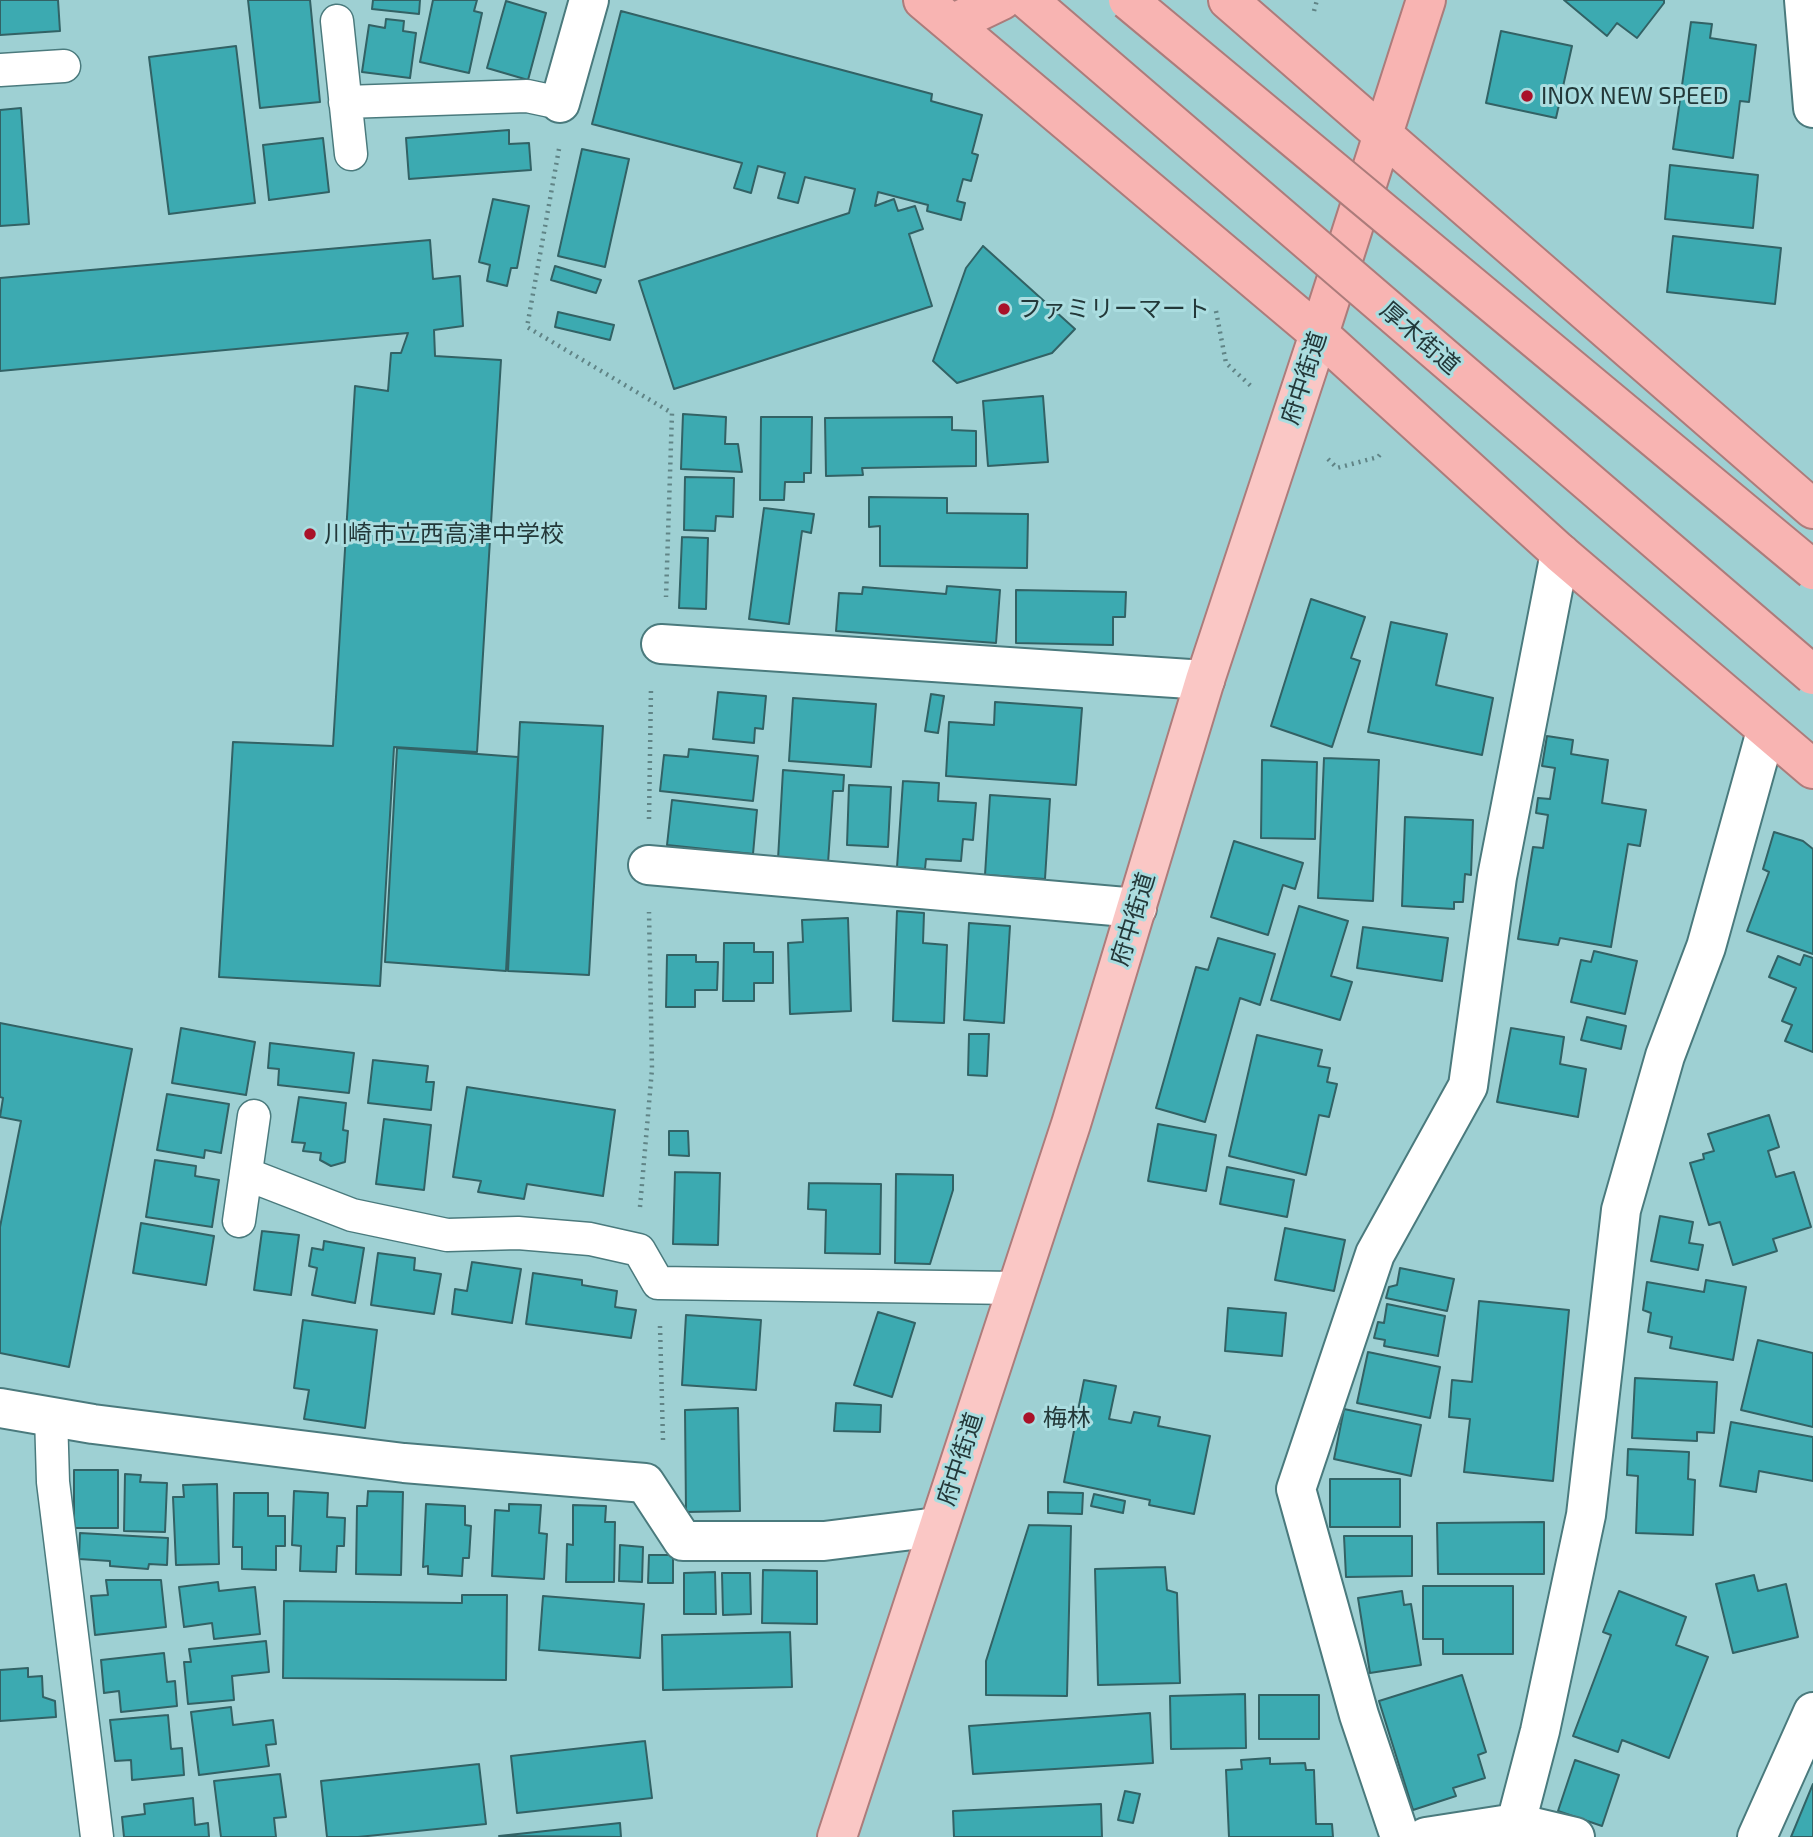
<!DOCTYPE html>
<meta charset="utf-8">
<style>
body{margin:0}
canvas{display:block;background:#9ed0d3}
</style>
<canvas width="1813" height="1837"></canvas>
<script>
const g = document.querySelector('canvas').getContext('2d');
g.lineJoin = 'round';
function paint(path, color) { g.fillStyle = color; g.fill(path, 'evenodd'); }
const poly = rows => new Path2D(rows.map(r => 'M' + r).join(''));
function stroke(path, color, width, dash) { g.strokeStyle = color; g.lineWidth = width; g.lineCap = dash ? 'butt' : 'round'; g.setLineDash(dash || []); g.stroke(path); }
function drawText(font, color, halo, rows, align = 'center') {
  g.font = font + ' "Exo 2","Noto Sans JP",sans-serif'; g.lineWidth = 6; g.setLineDash([]); g.textBaseline = 'middle'; g.strokeStyle = halo; g.fillStyle = color; for (const [text, x, y, turn = 0] of rows) {
    g.save(); g.translate(x, y); g.rotate((+turn || 0) * Math.PI / 180); g.textAlign = isNaN(turn) ? turn : align; if (halo) g.strokeText(text, 0, 0); g.fillText(text, 0, 0); g.restore();
  }
}
const building = poly([
 [0,0,58,0,60,31,0,35,0,0],
 [248,0,310,0,320,102,260,108,248,0],
 [373,0,420,0,419,14,372,9,373,0],
 [433,0,477,0,474,11,482,13,469,73,420,62,433,0],
 [1564,0,1664,0,1664,3,1637,38,1617,23,1607,36,1564,0],
 [506,1,546,13,528,80,487,68,506,1],
 [621,11,932,94,931,101,982,115,972,153,978,155,971,181,963,179,957,201,965,203,961,220,927,211,928,205,878,192,875,206,894,199,898,211,915,206,923,229,909,234,932,306,674,389,639,281,849,213,855,189,805,177,798,203,778,198,785,173,758,166,751,193,734,188,742,163,592,124,621,11],
 [386,19,404,21,403,31,416,33,410,78,362,72,369,25,385,28,386,19],
 [1691,22,1712,24,1710,38,1756,45,1749,102,1740,101,1733,158,1673,149,1691,22],
 [1501,31,1572,46,1556,118,1486,103,1501,31],
 [236,46,255,203,169,214,149,57,236,46],
 [21,108,29,224,0,226,0,110,21,108],
 [509,130,509,144,529,143,531,170,409,179,406,138,509,130],
 [323,138,329,192,269,200,263,145,323,138],
 [582,149,629,159,605,267,558,256,582,149],
 [1670,165,1758,175,1753,228,1665,219,1670,165],
 [493,199,529,206,517,268,511,268,507,286,487,281,490,265,479,262,493,199],
 [1673,236,1781,248,1775,304,1667,292,1673,236],
 [430,240,433,279,460,276,463,326,434,330,435,356,501,360,477,752,394,747,380,986,219,977,233,742,333,746,355,386,388,391,391,353,401,353,408,333,0,371,0,278,430,240],
 [983,246,1075,329,1052,353,957,383,933,361,966,268,983,246],
 [555,266,601,280,596,293,551,280,555,266],
 [558,312,614,325,610,340,555,327,558,312],
 [1043,396,1048,462,988,466,983,401,1043,396],
 [683,414,726,417,725,444,738,444,742,472,681,469,683,414],
 [761,417,812,417,811,473,804,473,804,482,785,482,784,500,760,500,761,417],
 [952,417,952,430,976,431,976,466,862,468,863,475,826,476,825,418,952,417],
 [685,477,734,478,733,517,716,516,715,531,684,530,685,477],
 [869,497,947,498,947,513,1028,514,1027,568,880,566,880,526,869,527,869,497],
 [764,508,814,514,811,533,802,531,789,624,749,619,764,508],
 [682,537,708,538,706,609,679,608,682,537],
 [947,586,1000,590,996,643,836,631,839,593,862,594,863,587,946,594,947,586],
 [1016,590,1126,592,1125,617,1113,617,1113,645,1016,643,1016,590],
 [1311,599,1365,617,1351,658,1360,661,1332,747,1271,726,1311,599],
 [1391,622,1447,634,1436,685,1493,698,1482,755,1368,732,1391,622],
 [718,692,766,696,763,729,755,728,754,743,713,739,718,692],
 [931,694,944,696,938,733,925,731,931,694],
 [793,698,876,704,871,767,789,761,793,698],
 [995,702,1082,708,1076,785,946,776,949,722,994,725,995,702],
 [520,722,603,726,589,975,508,971,520,722],
 [1547,736,1573,740,1571,754,1608,760,1602,803,1646,810,1640,846,1628,844,1611,947,1560,938,1558,945,1518,939,1533,847,1543,848,1548,815,1536,813,1538,798,1550,799,1555,768,1542,766,1547,736],
 [397,748,518,757,506,971,385,962,397,748],
 [689,749,758,756,753,801,660,791,664,755,688,757,689,749],
 [1324,758,1379,760,1373,901,1318,898,1324,758],
 [1262,760,1317,762,1315,839,1261,838,1262,760],
 [783,770,844,775,843,791,833,791,828,863,778,859,783,770],
 [903,781,939,783,938,801,976,803,973,840,963,839,961,861,926,859,925,869,897,867,903,781],
 [849,785,891,787,888,847,847,845,849,785],
 [990,795,1050,799,1045,879,985,875,990,795],
 [672,800,757,810,753,854,667,845,672,800],
 [1405,817,1473,820,1471,875,1465,874,1463,902,1454,902,1454,909,1402,906,1405,817],
 [1774,832,1803,841,1813,849,1813,954,1747,931,1769,872,1763,869,1774,832],
 [1234,841,1303,863,1295,889,1283,885,1268,935,1211,917,1234,841],
 [1299,906,1348,921,1331,976,1352,982,1340,1020,1271,1000,1299,906],
 [897,911,924,913,923,943,947,945,944,1023,893,1021,897,911],
 [848,918,851,1011,790,1014,788,943,803,942,802,920,848,918],
 [969,923,1010,926,1004,1023,964,1020,969,923],
 [1363,927,1448,938,1442,981,1357,968,1363,927],
 [1218,938,1275,954,1260,1005,1240,998,1205,1122,1156,1108,1196,967,1208,970,1218,938],
 [724,943,754,943,754,952,773,952,773,983,754,983,754,1001,723,1001,724,943],
 [1594,951,1637,961,1625,1014,1571,1002,1581,960,1591,962,1594,951],
 [667,955,696,955,696,962,718,962,717,990,695,990,695,1007,666,1007,667,955],
 [1804,955,1813,958,1813,1052,1785,1041,1792,1025,1782,1021,1796,988,1769,977,1778,956,1800,965,1804,955],
 [1587,1017,1626,1026,1621,1049,1581,1040,1587,1017],
 [0,1023,132,1049,69,1367,0,1353,0,1227,21,1121,0,1117,3,1098,0,1097,0,1023],
 [181,1028,255,1042,246,1095,172,1083,181,1028],
 [1511,1028,1564,1037,1560,1064,1586,1069,1578,1117,1497,1102,1511,1028],
 [969,1034,989,1034,987,1076,968,1075,969,1034],
 [1257,1035,1322,1050,1318,1066,1330,1068,1327,1082,1337,1084,1329,1117,1319,1115,1306,1175,1229,1156,1257,1035],
 [270,1043,354,1053,349,1093,278,1085,279,1069,268,1068,270,1043],
 [373,1060,428,1066,426,1082,434,1082,431,1110,368,1103,373,1060],
 [467,1087,615,1110,603,1196,527,1184,524,1199,478,1192,481,1181,453,1177,467,1087],
 [167,1094,229,1104,221,1153,205,1150,204,1158,157,1150,167,1094],
 [299,1097,346,1103,343,1130,348,1131,345,1162,331,1166,320,1160,321,1153,303,1151,305,1143,292,1142,299,1097],
 [1769,1115,1779,1147,1768,1151,1776,1177,1794,1172,1811,1227,1773,1239,1777,1251,1733,1265,1720,1222,1709,1225,1690,1163,1704,1159,1703,1154,1714,1151,1708,1134,1769,1115],
 [384,1119,431,1125,424,1190,376,1184,384,1119],
 [1158,1124,1216,1135,1206,1191,1148,1181,1158,1124],
 [669,1131,688,1131,689,1156,669,1155,669,1131],
 [155,1160,196,1166,195,1176,219,1180,212,1227,146,1217,155,1160],
 [1227,1167,1294,1180,1287,1217,1220,1204,1227,1167],
 [675,1172,720,1173,718,1245,673,1244,675,1172],
 [896,1174,953,1175,953,1190,930,1264,895,1263,896,1174],
 [809,1183,881,1184,880,1254,825,1253,826,1210,808,1209,809,1183],
 [1660,1216,1693,1222,1689,1243,1703,1245,1698,1270,1651,1261,1660,1216],
 [141,1223,214,1236,206,1285,133,1273,141,1223],
 [1285,1228,1345,1240,1334,1291,1275,1280,1285,1228],
 [262,1231,299,1235,291,1295,254,1290,262,1231],
 [324,1241,364,1248,355,1303,312,1295,317,1268,309,1266,312,1248,323,1250,324,1241],
 [378,1253,415,1258,414,1270,441,1274,434,1314,371,1305,378,1253],
 [472,1262,521,1269,512,1323,452,1314,455,1289,467,1291,472,1262],
 [1400,1268,1454,1279,1447,1311,1386,1298,1389,1287,1397,1285,1400,1268],
 [533,1273,582,1280,582,1285,617,1291,615,1307,636,1310,631,1338,526,1324,533,1273],
 [1706,1280,1746,1287,1733,1360,1670,1348,1672,1337,1648,1332,1651,1313,1643,1310,1647,1282,1704,1292,1706,1280],
 [1479,1301,1569,1310,1553,1481,1464,1472,1470,1419,1449,1417,1452,1380,1472,1382,1479,1301],
 [1387,1304,1445,1316,1438,1356,1384,1346,1385,1340,1374,1338,1378,1322,1384,1323,1387,1304],
 [1228,1308,1286,1313,1282,1356,1225,1351,1228,1308],
 [878,1312,915,1323,892,1397,854,1385,878,1312],
 [686,1315,761,1320,756,1390,682,1385,686,1315],
 [303,1320,377,1330,365,1428,304,1419,309,1390,294,1388,303,1320],
 [1758,1340,1813,1353,1813,1427,1741,1410,1758,1340],
 [1368,1352,1440,1367,1430,1418,1357,1403,1368,1352],
 [1635,1378,1717,1382,1714,1433,1697,1432,1697,1441,1632,1438,1635,1378],
 [1084,1380,1116,1386,1109,1419,1131,1423,1134,1412,1160,1417,1158,1426,1210,1436,1194,1514,1149,1505,1150,1500,1064,1482,1084,1380],
 [836,1403,881,1405,880,1432,834,1431,836,1403],
 [738,1408,740,1511,686,1512,685,1410,738,1408],
 [1344,1409,1421,1425,1411,1476,1334,1459,1344,1409],
 [1731,1422,1813,1437,1813,1481,1759,1471,1756,1492,1720,1486,1731,1422],
 [1628,1449,1689,1452,1688,1479,1695,1480,1693,1535,1636,1533,1638,1476,1627,1475,1628,1449],
 [74,1470,118,1470,118,1528,74,1528,74,1470],
 [125,1474,141,1475,140,1482,167,1483,165,1532,124,1531,125,1474],
 [1330,1479,1400,1479,1400,1527,1330,1527,1330,1479],
 [217,1484,219,1564,176,1565,173,1497,184,1497,183,1485,217,1484],
 [294,1491,328,1493,327,1517,345,1518,344,1546,337,1546,336,1572,300,1571,301,1546,292,1545,294,1491],
 [368,1491,403,1492,401,1575,356,1574,357,1506,367,1506,368,1491],
 [1048,1492,1083,1493,1082,1514,1048,1513,1048,1492],
 [234,1493,268,1493,268,1516,285,1516,285,1546,276,1546,276,1570,242,1569,242,1547,233,1547,234,1493],
 [1094,1494,1125,1501,1123,1513,1091,1506,1094,1494],
 [426,1504,465,1506,465,1525,471,1526,469,1558,463,1558,462,1576,428,1574,428,1566,423,1567,426,1504],
 [509,1504,541,1505,539,1533,547,1534,544,1579,492,1576,495,1510,509,1511,509,1504],
 [573,1505,606,1506,605,1522,615,1522,614,1582,566,1582,567,1544,573,1545,573,1505],
 [1544,1522,1544,1574,1438,1574,1437,1523,1544,1522],
 [1029,1525,1071,1526,1067,1696,986,1695,986,1661,1029,1525],
 [80,1533,168,1538,167,1565,149,1564,148,1569,110,1566,110,1561,79,1559,80,1533],
 [1344,1536,1412,1536,1412,1576,1346,1577,1344,1536],
 [620,1545,643,1547,642,1582,619,1581,620,1545],
 [649,1555,673,1555,673,1583,648,1583,649,1555],
 [1165,1567,1167,1590,1177,1593,1180,1683,1098,1685,1095,1569,1165,1567],
 [763,1570,817,1571,817,1624,762,1623,763,1570],
 [715,1572,716,1614,684,1614,684,1573,715,1572],
 [722,1573,750,1573,751,1614,723,1615,722,1573],
 [1754,1575,1758,1591,1786,1584,1798,1637,1733,1653,1716,1584,1754,1575],
 [106,1580,161,1580,166,1627,95,1635,91,1596,108,1595,106,1580],
 [218,1582,219,1591,255,1587,260,1634,214,1639,212,1623,184,1627,179,1587,218,1582],
 [1423,1586,1513,1586,1513,1654,1443,1654,1443,1639,1423,1639,1423,1586],
 [1402,1591,1404,1605,1411,1604,1421,1665,1370,1673,1358,1598,1402,1591],
 [1619,1591,1686,1617,1676,1645,1708,1657,1669,1758,1622,1740,1618,1752,1573,1736,1611,1635,1603,1632,1619,1591],
 [462,1595,507,1595,506,1680,283,1678,284,1601,462,1603,462,1595],
 [543,1596,644,1604,640,1658,539,1650,543,1596],
 [790,1632,792,1687,663,1690,662,1635,790,1632],
 [266,1641,269,1672,232,1676,234,1700,188,1704,184,1662,191,1662,189,1649,266,1641],
 [164,1653,167,1682,175,1681,177,1706,121,1712,119,1691,104,1693,101,1660,164,1653],
 [28,1668,28,1677,42,1676,43,1697,55,1701,56,1717,0,1721,0,1670,28,1668],
 [1462,1675,1486,1752,1478,1755,1485,1778,1453,1788,1456,1796,1413,1810,1379,1701,1462,1675],
 [1245,1694,1246,1748,1171,1749,1170,1696,1245,1694],
 [1259,1695,1319,1695,1319,1739,1259,1739,1259,1695],
 [231,1707,233,1725,273,1720,276,1744,266,1745,269,1766,199,1775,191,1712,231,1707],
 [1150,1713,1153,1763,973,1774,969,1726,1150,1713],
 [168,1715,171,1749,182,1748,184,1775,132,1780,131,1760,115,1761,110,1720,168,1715],
 [645,1741,652,1798,517,1813,511,1756,645,1741],
 [1270,1758,1270,1764,1305,1763,1306,1770,1314,1770,1316,1824,1332,1824,1333,1837,1229,1837,1226,1770,1242,1769,1241,1760,1270,1758],
 [1575,1760,1619,1775,1602,1826,1558,1811,1575,1760],
 [479,1764,486,1824,358,1837,327,1837,321,1781,479,1764],
 [280,1774,286,1817,274,1818,276,1837,221,1837,214,1781,280,1774],
 [1813,1784,1813,1837,1791,1837,1813,1784],
 [1125,1791,1140,1794,1133,1823,1118,1820,1125,1791],
 [193,1798,195,1825,208,1823,209,1837,124,1837,122,1817,145,1814,144,1804,193,1798],
 [1101,1804,1102,1837,954,1837,953,1811,1101,1804],
 [620,1823,621,1837,499,1836,620,1823]
]);
const path = poly([
 [1314,11,1317,0],
 [559,149,527,327,672,413,666,597],
 [1216,311,1226,363,1253,388],
 [1328,459,1337,468,1378,457,1382,452],
 [649,819,651,688],
 [640,1207,652,1069,649,912],
 [660,1326,663,1440]
]);
const service = poly([
 [337,21,351,154],
 [0,70,64,66],
 [345,102,527,96,560,103],
 [246,1174,352,1215,447,1235,518,1233,590,1239,639,1250,658,1283,1016,1288],
 [239,1221,254,1116],
 [51,1415,53,1482,97,1837]
]);
const minor = poly([
 [1804,0,1813,108],
 [560,103,589,0],
 [661,644,1205,680],
 [648,865,1137,908],
 [0,1408,93,1424,404,1463,645,1483,683,1541,824,1541,937,1527],
 [1516,1823,1575,1837],
 [1400,1837,1359,1715,1296,1489,1375,1254,1468,1086,1497,877,1560,553],
 [1426,1837,1516,1823,1540,1731,1586,1515,1621,1210,1665,1056,1706,947,1766,731],
 [1757,1837,1813,1712]
]);
const primary = poly([
 [837,1837,1071,1124,1205,680,1319,334]
]);
const trunk = poly([
 [923,0,1319,334,1560,553,1813,769],
 [1228,0,1813,509],
 [952,24,1002,0],
 [1319,334,1426,0]
]);
const trunkBridge = poly([
 [1028,0,1813,675],
 [1128,0,1813,570]
]);
const markers = [
 [1527,96,7,"#a91229"],
 [1004,309,7,"#a91229"],
 [310,534,7,"#a91229"],
 [1029,1418,7,"#a91229"]
];
const poiNames = [
 ["INOX NEW SPEED",1541,96],
 ["ファミリーマート",1018,309],
 ["川崎市立西高津中学校",324,534],
 ["梅林",1043,1418]
];
const streetNames = [
 ["厚木街道",1420,338,41],
 ["府中街道",1304,378,-72],
 ["府中街道",1133,919,-73],
 ["府中街道",960,1459,-72]
];
paint(building, '#3caab1');
stroke(building, '#326265', 2);
stroke(service, '#4a7a7d', 35);
stroke(minor, '#4a7a7d', 42);
stroke(primary, '#ac7c7b', 42);
stroke(trunk, '#ac7c7b', 42);
stroke(path, '#608486', 4.5, [2, 5]);
stroke(service, '#fff', 32);
stroke(minor, '#fff', 38);
stroke(primary, '#fac7c5', 38);
stroke(trunk, '#f8b4b2', 38);
stroke(trunkBridge, '#ac7c7b', 42, []);
stroke(trunkBridge, '#f8b4b2', 38);
for (const [x, y, r, color] of markers) { const dot = new Path2D(); dot.arc(x, y, r, 0, 2 * Math.PI); g.fillStyle = color; g.fill(dot); stroke(dot, '#abdde0', 2.5); }
drawText('24px', '#233839', '#abdde0', poiNames, 'left');
drawText('24px', '#233839', '#abdde0', streetNames);
</script>
